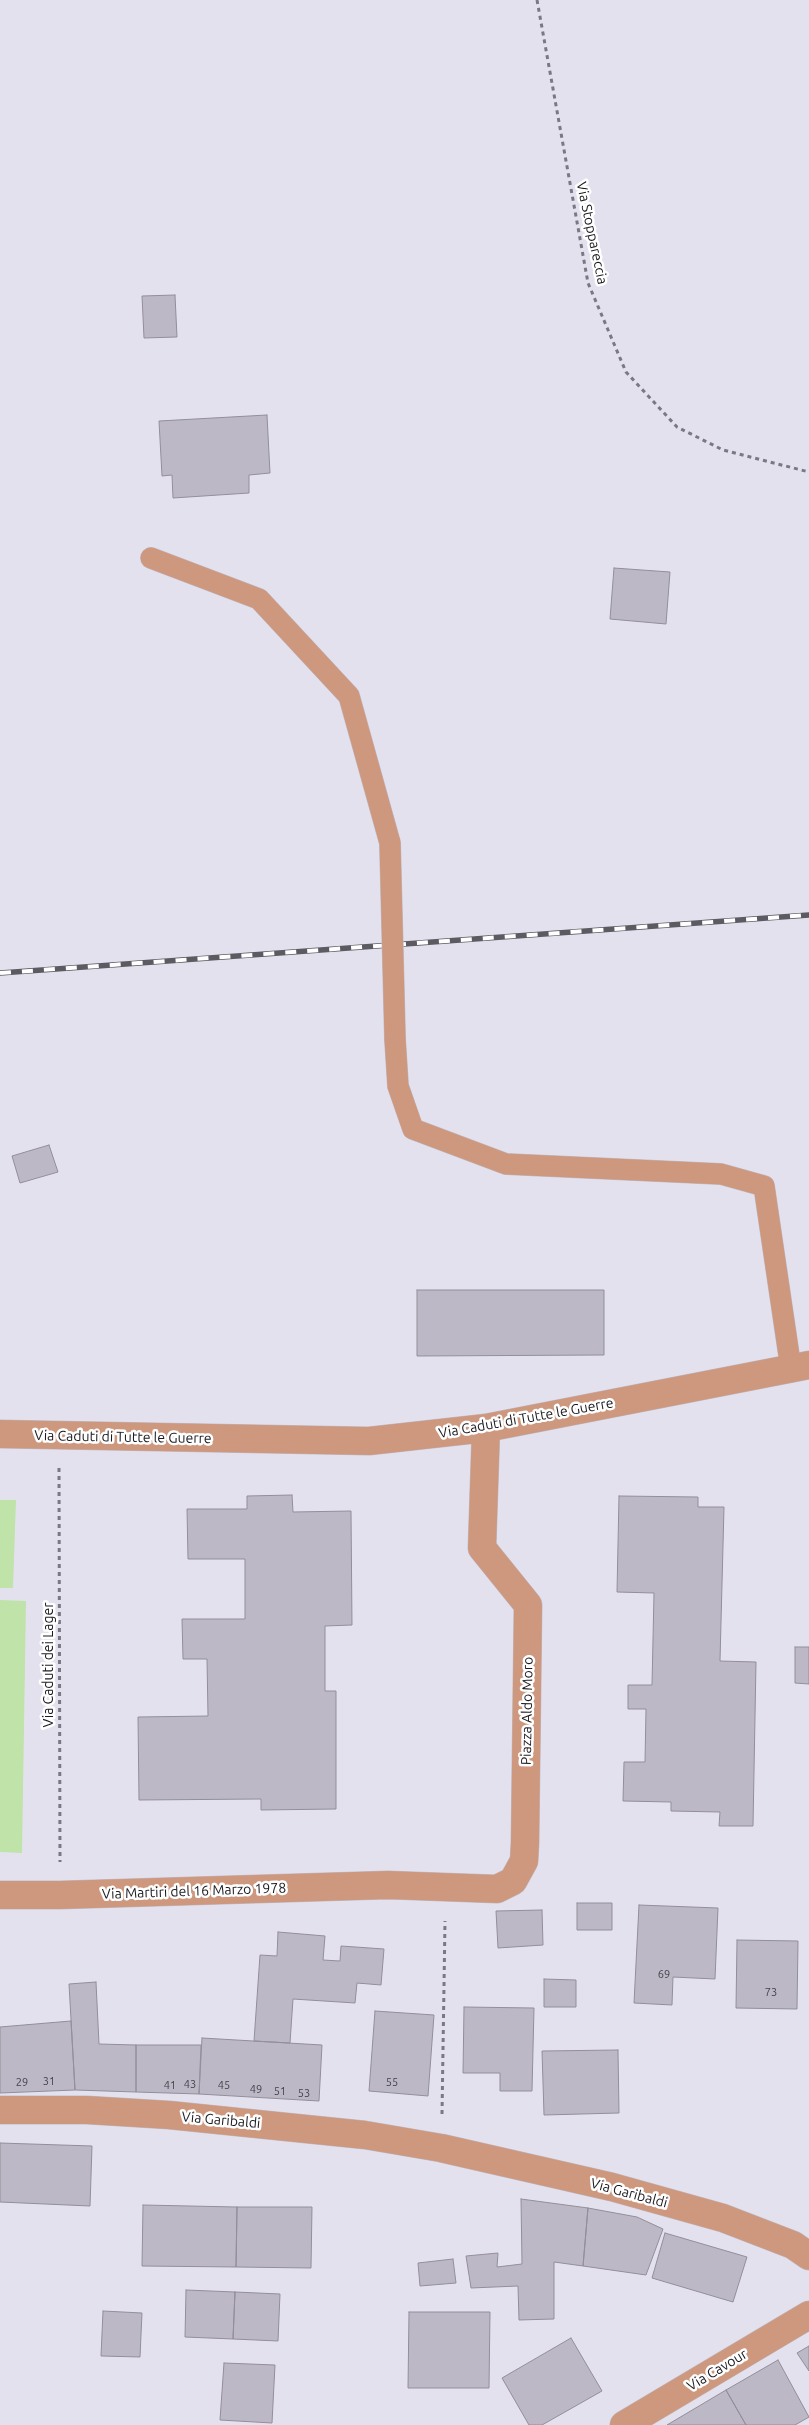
<!DOCTYPE html>
<style>
body{margin:0}
canvas{display:block;background:#e4e1ef}
</style>
<canvas width="809" height="2425"></canvas>
<script>
const g = document.querySelector('canvas').getContext('2d');
g.lineJoin = 'round';
function paint(path, color) { g.fillStyle = color; g.fill(path, 'evenodd'); }
const poly = rows => new Path2D(rows.map(r => 'M' + r).join(''));
function stroke(path, color, width, dash) { g.strokeStyle = color; g.lineWidth = width; g.lineCap = dash ? 'butt' : 'round'; g.setLineDash(dash || []); g.stroke(path); }
function drawText(font, color, halo, rows, align = 'center') {
  g.font = font + ' Ubuntu,sans-serif'; g.lineWidth = 5; g.setLineDash([]); g.textBaseline = 'middle'; g.strokeStyle = halo; g.fillStyle = color; for (const [text, x, y, turn = 0] of rows) {
    g.save(); g.translate(x, y); g.rotate((+turn || 0) * Math.PI / 180); g.textAlign = isNaN(turn) ? turn : align; if (halo) g.strokeText(text, 0, 0); g.fillText(text, 0, 0); g.restore();
  }
}
const green = poly([
 [0,1500,16,1500,13,1588,0,1588],
 [0,1600,26,1601,22,1853,0,1852]
]);
const building = poly([
 [175,295,177,337,144,338,142,296,175,295],
 [267,415,270,473,249,475,249,493,173,498,172,475,162,476,159,421,267,415],
 [614,568,670,572,666,624,610,619,614,568],
 [49,1145,58,1172,20,1183,12,1156,49,1145],
 [417,1290,604,1290,604,1355,417,1356,417,1290],
 [292,1495,293,1512,351,1511,352,1625,325,1626,325,1691,336,1691,336,1809,261,1810,261,1799,139,1800,138,1717,208,1716,207,1659,183,1659,182,1619,245,1619,245,1559,188,1559,187,1509,247,1509,247,1496,292,1495],
 [619,1496,698,1497,698,1507,724,1507,720,1661,756,1662,753,1826,719,1826,720,1812,671,1811,671,1802,623,1801,624,1762,645,1762,646,1709,628,1709,628,1685,652,1685,654,1593,617,1592,619,1496],
 [795,1647,809,1647,809,1684,795,1683,795,1647],
 [577,1903,612,1903,612,1930,577,1930,577,1903],
 [639,1905,718,1908,715,1979,673,1977,672,2005,634,2003,639,1905],
 [542,1910,543,1945,498,1948,496,1911,542,1910],
 [278,1932,325,1936,323,1960,340,1961,341,1946,384,1949,381,1985,357,1983,355,2003,293,1999,290,2043,254,2041,260,1955,277,1956,278,1932],
 [737,1940,798,1941,797,2009,736,2008,737,1940],
 [544,1979,576,1980,576,2007,544,2007,544,1979],
 [96,1982,99,2044,136,2045,136,2092,75,2090,69,1984,96,1982],
 [464,2007,534,2008,532,2091,500,2091,500,2073,463,2073,464,2007],
 [375,2011,434,2015,428,2096,369,2091,375,2011],
 [71,2021,75,2090,0,2093,0,2027,71,2021],
 [202,2038,322,2045,319,2101,199,2094,202,2038],
 [136,2045,201,2045,199,2094,136,2092,136,2045],
 [618,2050,619,2113,544,2115,542,2051,618,2050],
 [0,2143,92,2146,90,2206,0,2202,0,2143],
 [521,2199,588,2208,583,2266,554,2262,554,2319,519,2320,518,2286,471,2288,466,2256,498,2253,497,2267,522,2264,521,2199],
 [143,2205,237,2207,236,2267,142,2266,143,2205],
 [237,2207,312,2207,311,2268,236,2267,237,2207],
 [588,2208,637,2217,663,2229,646,2275,583,2266,588,2208],
 [665,2233,747,2257,733,2302,652,2278,665,2233],
 [453,2259,456,2283,420,2286,418,2263,453,2259],
 [186,2290,235,2292,233,2339,185,2337,186,2290],
 [235,2292,280,2294,278,2341,233,2339,235,2292],
 [103,2311,142,2313,140,2357,101,2356,103,2311],
 [409,2312,490,2312,489,2388,408,2388,409,2312],
 [571,2338,602,2391,542,2425,529,2425,502,2378,571,2338],
 [809,2346,809,2371,797,2353,809,2346],
 [778,2360,809,2417,795,2425,746,2425,726,2390,778,2360],
 [224,2363,275,2365,272,2423,220,2420,224,2363],
 [726,2390,746,2425,667,2425,726,2390]
]);
const path = poly([
 [537,0,588,283,626,372,677,427,723,450,809,472],
 [59,1468,60,1862],
 [442,2114,445,1921]
]);
const lane = poly([
 [151,558,259,599,349,696,390,843],
 [395,1039,398,1086,413,1129,506,1164,721,1174,764,1186,791,1369]
]);
const street = poly([
 [0,1434,369,1441,486,1428,809,1365],
 [0,1895,60,1895,388,1885,497,1889,513,1881,524,1861,525,1843,528,1605,482,1548,486,1428],
 [0,2110,87,2110,169,2115,365,2135,441,2148,612,2187,723,2218,793,2245,809,2256],
 [624,2425,809,2315]
]);
const rail = poly([
 [0,973,809,915]
]);
const laneBridge = poly([
 [390,843,395,1039]
]);
const numberNames = [
 ["69",664,1974],
 ["73",771,1992],
 ["31",49,2081],
 ["29",22,2082],
 ["55",392,2082],
 ["43",190,2084],
 ["41",170,2085],
 ["45",224,2085],
 ["49",256,2089],
 ["51",280,2091],
 ["53",304,2093]
];
const streetNames = [
 ["Via Stoppareccia",592,233,78],
 ["Via Caduti di Tutte le Guerre",526,1418,-10],
 ["Via Caduti di Tutte le Guerre",123,1437,1],
 ["Via Caduti dei Lager",48,1665,-90],
 ["Piazza Aldo Moro",527,1711,-89],
 ["Via Martiri del 16 Marzo 1978",194,1891,-2],
 ["Via Garibaldi",221,2120,5],
 ["Via Garibaldi",629,2193,15],
 ["Via Cavour",717,2370,-31]
];
paint(green, '#c0e3a9');
paint(building, '#bdb8c5');
stroke(building, '#938e9a', 1);
stroke(lane, '#c0bdc9', 22);
stroke(street, '#c0bdc9', 29);
stroke(path, '#7a7882', 3, [4, 4]);
stroke(lane, '#ce987e', 21);
stroke(street, '#ce987e', 28);
stroke(rail, '#5c5b62', 5.5);
stroke(rail, '#fff', 4, [11]);
stroke(laneBridge, '#c0bdc9', 22, []);
stroke(laneBridge, '#ce987e', 21);
drawText('11px', '#434148', null, numberNames);
drawText('14px', '#1a191e', '#fff', streetNames);
</script>
